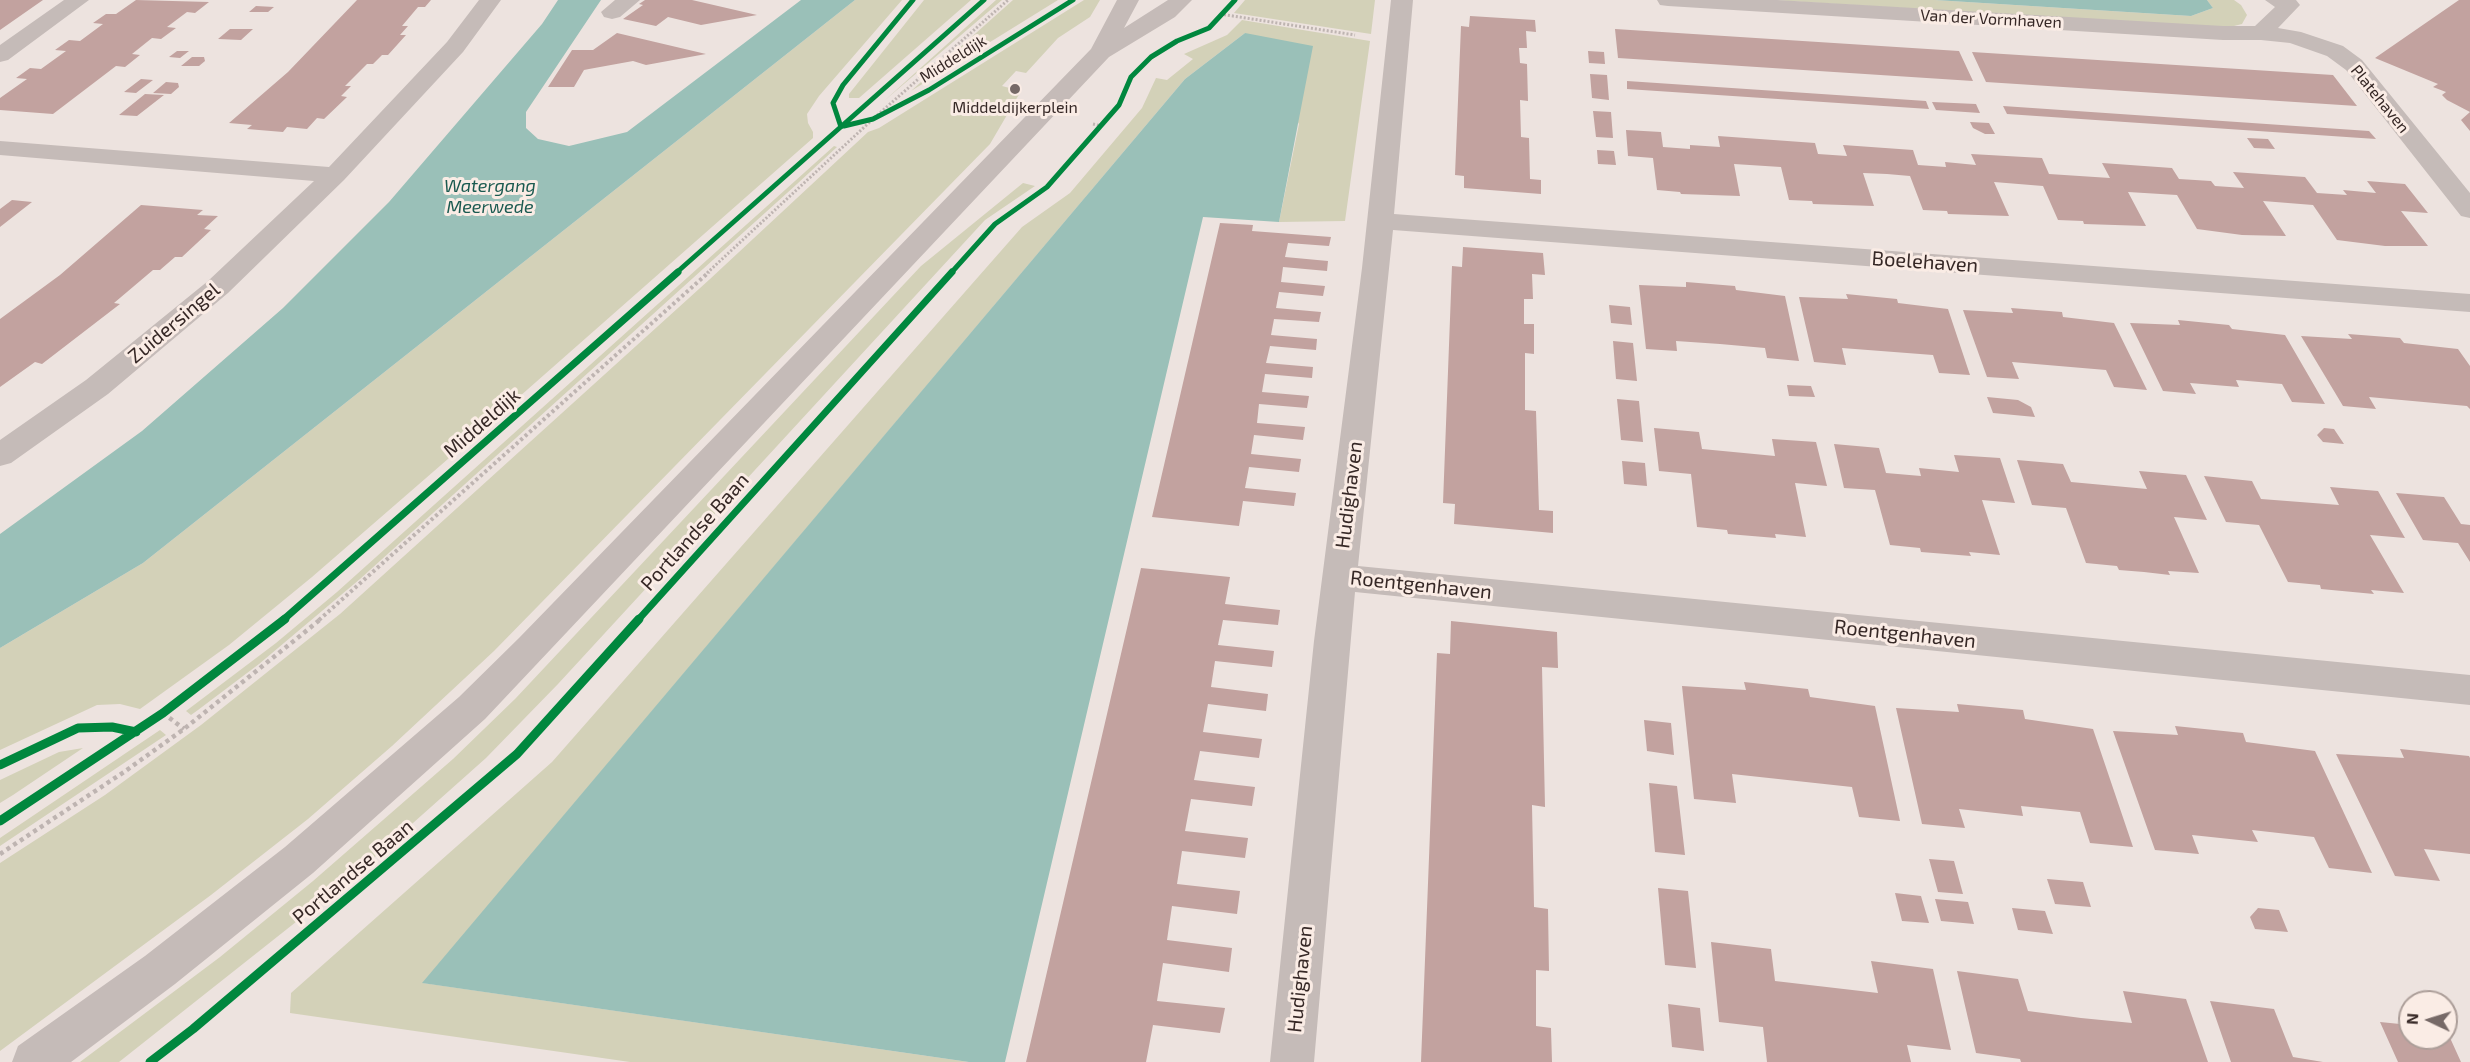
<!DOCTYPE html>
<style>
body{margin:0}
#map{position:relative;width:2470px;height:1062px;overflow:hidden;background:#ede3df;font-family:"Exo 2",sans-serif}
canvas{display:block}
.north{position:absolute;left:2398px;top:990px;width:60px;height:60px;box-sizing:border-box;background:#faece5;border:2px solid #ac9e99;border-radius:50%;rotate:274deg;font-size:16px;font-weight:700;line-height:24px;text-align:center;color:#362826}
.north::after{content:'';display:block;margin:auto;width:21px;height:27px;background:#766967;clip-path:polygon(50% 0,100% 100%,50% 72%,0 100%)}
</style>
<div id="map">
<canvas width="2470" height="1062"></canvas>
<div class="north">N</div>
</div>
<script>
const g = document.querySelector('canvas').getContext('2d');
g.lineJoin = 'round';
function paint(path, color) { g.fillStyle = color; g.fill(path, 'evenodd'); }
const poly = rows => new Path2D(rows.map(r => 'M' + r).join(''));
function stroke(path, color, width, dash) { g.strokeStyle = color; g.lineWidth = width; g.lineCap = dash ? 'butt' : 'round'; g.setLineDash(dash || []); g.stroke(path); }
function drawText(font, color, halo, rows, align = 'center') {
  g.font = font + ' "Exo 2",sans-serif'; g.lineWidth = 6; g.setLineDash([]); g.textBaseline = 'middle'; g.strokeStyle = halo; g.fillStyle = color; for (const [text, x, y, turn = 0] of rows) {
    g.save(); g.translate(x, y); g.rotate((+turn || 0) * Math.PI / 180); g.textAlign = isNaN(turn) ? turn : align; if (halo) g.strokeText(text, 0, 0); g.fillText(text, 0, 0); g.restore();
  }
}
const green = poly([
 [855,0,902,0,819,96,807,114,808,123,813,132,813,138,494,419,312,577,229,645,140,709,120,704,97,705,0,750,0,648,143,563],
 [924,0,971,0,859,98,849,98,849,94],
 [996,0,1002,0,884,101],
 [1013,0,1058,0,911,91],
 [1084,0,1100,0,1090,17,1058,38,1026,73,1016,71,1002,86,1021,91,990,144,494,651,392,746,308,819,211,895,0,1051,0,863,105,795,201,725,340,614,710,279,868,132,879,128],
 [1245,0,1375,0,1371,34,1234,13],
 [1772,0,1935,0,2191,16,2213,8,2207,0,2234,0,2241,5,2247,15,2242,24,2226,28],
 [1242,20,1370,41,1345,221,1279,222,1299,124,1245,33,1185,79,423,983,969,1062,630,1062,290,1013,291,993,552,762,1022,227,1070,193,1142,108,1156,78,1167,80,1193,59,1184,54,1227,35],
 [834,146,837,147,797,184,360,579,259,664,198,710,191,715,186,711,276,643,337,592],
 [1023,183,1035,186,985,220,558,684,486,758,349,880,119,1062,80,1062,220,957,313,881,453,759,515,699,921,266],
 [160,730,166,735,0,846,0,838],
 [83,748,13,795,0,803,0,780,59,752]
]);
const water = poly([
 [558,0,601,0,526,112,526,128,538,139,569,146,627,132,801,0,855,0,143,563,0,648,0,534,142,431,283,308,389,202,542,24],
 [1935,0,2207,0,2213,8,2191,16],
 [1245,33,1313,46,1279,222,1203,217,1005,1062,969,1062,422,983,1185,79]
]);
const building = poly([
 [0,0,43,0,0,30],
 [136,0,209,2,195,13,187,12,167,27,176,28,161,39,152,38,132,54,140,55,125,67,116,66,53,114,0,110,0,98,27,79,16,78,30,68,41,69,66,51,55,50,69,40,80,41,103,24,93,23,106,14,116,14],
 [357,0,431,0,425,7,418,7,402,26,408,26,400,35,406,35,388,55,382,55,373,64,367,64,345,86,351,86,341,96,347,97,324,119,317,118,307,129,287,127,283,132,247,129,252,125,229,123,288,72],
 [645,0,692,0,757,15,701,25,668,17,656,26,623,19,643,5,639,4],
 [2459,0,2470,0,2470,112,2447,100,2442,95,2446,92,2433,87,2438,84,2375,58],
 [256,6,274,7,268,12,249,12],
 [1470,16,1535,20,1536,32,1526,31,1527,48,1519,48,1520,63,1527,64,1528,101,1520,100,1521,137,1529,138,1530,179,1541,180,1541,194,1464,188,1464,176,1455,175,1461,26,1469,27],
 [230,29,253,29,241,40,218,39],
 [1615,29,1959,51,1973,81,1618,58],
 [617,33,706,54,646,65,633,61,589,69,584,70,574,87,548,87,572,50,593,50],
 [177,51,189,51,180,58,169,57],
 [1588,51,1604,52,1605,64,1589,63],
 [1972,52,2333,75,2357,106,1986,82],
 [192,57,204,57,205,61,199,66,181,66],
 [1590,74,1607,75,1609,100,1592,98],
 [141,79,153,80,136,93,124,92],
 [1627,81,1926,101,1929,109,1627,89],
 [166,82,178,83,179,87,171,94,153,93],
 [145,94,164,95,137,116,119,115],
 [1932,102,1976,104,1980,113,1936,110],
 [2003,106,2369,131,2376,139,2007,114],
 [1593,111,1611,112,1613,138,1596,137],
 [2470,112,2470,131,2461,120],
 [1970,122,1989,123,1995,134,1985,134,1973,128],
 [1626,130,1661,132,1663,147,1690,149,1690,145,1720,147,1718,136,1815,143,1818,154,1847,156,1843,145,1913,150,1918,165,1946,167,1945,162,1976,165,1971,154,2042,158,2049,174,2110,178,2102,163,2172,168,2179,179,2211,181,2215,186,2244,188,2233,172,2305,177,2317,193,2347,195,2343,190,2376,193,2367,181,2405,184,2428,213,2401,211,2428,246,2385,246,2337,240,2313,205,2263,201,2286,236,2242,235,2197,229,2177,195,2128,192,2146,226,2084,224,2083,221,2058,220,2043,186,1994,182,2009,216,1948,214,1947,211,1923,210,1910,176,1887,174,1863,173,1874,206,1813,204,1812,201,1789,200,1781,167,1734,164,1740,196,1681,194,1680,192,1657,190,1653,158,1628,156],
 [2247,138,2268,139,2275,149,2254,148],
 [1597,150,1614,151,1616,165,1598,164],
 [12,200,32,202,0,227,0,209],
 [141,205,203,210,197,215,218,216,204,229,211,230,182,257,175,257,160,270,153,270,114,303,120,304,42,364,35,362,0,387,0,319,60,275],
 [1220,223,1253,225,1252,231,1331,237,1329,246,1288,243,1285,257,1328,261,1327,271,1283,267,1281,282,1325,286,1323,296,1279,292,1276,308,1321,312,1319,322,1274,319,1271,335,1317,339,1316,350,1270,346,1266,363,1313,367,1312,378,1265,374,1262,392,1309,396,1307,408,1259,404,1257,423,1305,427,1303,440,1254,435,1251,454,1301,459,1299,472,1249,467,1245,488,1296,493,1294,506,1243,501,1239,526,1152,517],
 [1463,247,1543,253,1545,275,1532,274,1533,299,1524,299,1524,324,1534,324,1534,354,1525,353,1525,410,1536,411,1539,510,1553,511,1553,533,1454,524,1455,504,1443,503,1452,266,1462,267],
 [1686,282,1735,286,1736,290,1785,296,1799,361,1767,358,1765,348,1720,344,1676,341,1677,351,1646,349,1639,285,1686,287],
 [1846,294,1897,299,1898,303,1948,309,1970,375,1939,373,1933,355,1842,348,1846,365,1814,362,1799,297,1848,299],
 [1609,305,1630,307,1632,325,1611,323],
 [2011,308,2062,312,2063,317,2114,323,2147,390,2114,387,2106,370,2012,362,2019,379,1987,377,1963,310,2013,313],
 [2178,320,2229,325,2232,329,2285,335,2325,404,2292,402,2282,384,2236,380,2239,387,2190,383,2196,394,2163,391,2130,323,2180,325],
 [2348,334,2400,338,2404,343,2458,349,2470,366,2470,409,2467,406,2369,397,2376,409,2343,406,2301,336,2352,339],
 [1613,341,1633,343,1637,381,1616,379],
 [1787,385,1811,386,1815,397,1789,396],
 [1987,397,2018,400,2031,407,2035,417,1993,413],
 [1617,399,1639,401,1643,442,1621,440],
 [1654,428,1699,432,1702,449,1775,456,1772,439,1816,442,1827,486,1795,483,1806,537,1775,534,1776,538,1728,534,1727,530,1697,527,1691,474,1659,471],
 [2324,428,2334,429,2344,444,2323,442,2317,435],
 [1834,444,1879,448,1886,473,1921,476,1919,468,1959,472,1954,455,2000,458,2015,503,1982,500,2000,555,1969,552,1971,556,1921,552,1920,548,1890,545,1875,490,1844,488],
 [2017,460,2063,464,2071,482,2147,489,2139,471,2186,475,2207,520,2174,517,2199,573,2168,571,2170,575,2144,572,2119,570,2117,566,2086,563,2066,508,2032,505],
 [1622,461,1645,463,1647,486,1624,484],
 [2204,476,2252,481,2261,499,2339,505,2330,487,2378,491,2405,538,2370,535,2404,593,2371,590,2374,594,2321,589,2320,585,2288,582,2259,525,2226,522],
 [2396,493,2444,497,2461,524,2470,525,2470,562,2458,543,2423,540],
 [1141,568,1230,577,1225,604,1280,610,1278,625,1223,620,1218,645,1274,651,1272,667,1215,661,1211,687,1268,694,1266,711,1208,704,1203,732,1262,739,1259,758,1200,751,1194,780,1255,787,1252,806,1191,799,1185,831,1248,838,1245,858,1182,851,1177,884,1240,891,1237,914,1172,906,1167,940,1232,948,1229,972,1163,963,1157,1001,1225,1008,1220,1033,1153,1025,1146,1062,1026,1062],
 [1451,621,1557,632,1558,668,1542,667,1545,807,1532,805,1534,907,1548,909,1549,971,1536,970,1536,1026,1551,1028,1552,1062,1421,1062,1437,653,1450,654],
 [1744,682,1808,689,1810,697,1875,706,1900,821,1859,817,1852,787,1732,774,1736,803,1694,799,1682,686,1746,690],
 [1957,704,2023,710,2025,719,2093,729,2133,847,2090,843,2080,812,2021,806,2023,816,1959,809,1965,828,1922,824,1896,708,1959,712],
 [1644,720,1671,723,1674,755,1647,751],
 [2175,726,2243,733,2246,742,2315,751,2372,873,2329,868,2314,837,2252,830,2258,842,2192,835,2199,854,2155,850,2113,731,2178,735],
 [2400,749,2469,756,2470,758,2470,854,2424,849,2440,881,2395,876,2336,754,2404,758],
 [1649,783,1677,786,1685,855,1655,852],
 [1929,859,1954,861,1963,894,1938,892],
 [2047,879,2083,882,2091,907,2055,904],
 [1658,888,1688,891,1696,968,1665,965],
 [1895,893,1921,896,1929,923,1902,921],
 [1935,899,1968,902,1974,924,1941,921],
 [2012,908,2045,911,2053,934,2018,930],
 [2258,908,2279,910,2288,932,2255,929,2250,917],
 [1711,942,1771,949,1775,981,1878,993,1871,961,1933,969,1951,1050,1907,1045,1911,1062,1767,1062,1763,1027,1719,1022],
 [1957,971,2018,979,2028,1011,2081,1018,2132,1023,2123,991,2186,999,2208,1062,2021,1062,2020,1059,1976,1053],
 [2210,1001,2274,1009,2293,1057,2323,1062,2231,1062],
 [1668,1004,1700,1008,1704,1051,1672,1047],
 [2380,1022,2410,1025,2410,1038,2446,1038,2446,1029,2461,1062,2398,1062]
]);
const pathFar2 = poly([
 [1220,14,1355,35],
 [1093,124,1102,126],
 [707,273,873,119,1008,0]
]);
const pathFar1 = poly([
 [319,620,709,272]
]);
const path = poly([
 [163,713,184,729],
 [0,854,124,772,184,729,321,619]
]);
const minor = poly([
 [64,0,89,0,8,60,0,62,0,45,64,0],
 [479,0,501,0,463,52,344,180,228,293,108,394,11,463,0,466,0,440,86,380,208,281,314,181,0,155,0,141,329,167,447,42,479,0],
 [615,0,640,0,620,17,612,19,604,17,601,12,615,0],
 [1391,0,1413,0,1394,214,2470,294,2470,312,1393,230,1358,566,2470,675,2470,705,1355,592,1314,1062,1270,1062,1314,641,1362,268,1391,0],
 [1657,0,1777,0,2223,26,2255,26,2275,7,2265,0,2296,0,2300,5,2278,28,2301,32,2343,46,2362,60,2470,193,2470,218,2461,216,2346,70,2327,56,2290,43,2261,40,2223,40,1668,6,1660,5,1657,0]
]);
const tertiary = poly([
 [1117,0,1139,0,1124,28,1168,0,1192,0,1175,17,1109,57,485,719,313,873,175,984,71,1062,12,1062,18,1046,145,956,285,847,459,697,519,638,1091,49,1117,0]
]);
const cyclewayFar2 = poly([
 [844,126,873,119,929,90,1073,0],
 [841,127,833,103,843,85,913,0],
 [676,273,984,0],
 [951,273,995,224,1047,187,1119,105,1131,77,1151,57,1177,41,1209,28,1235,0]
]);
const cyclewayFar1 = poly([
 [283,620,678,272],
 [638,620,952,272]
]);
const cycleway = poly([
 [0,765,78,728,112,727,136,732],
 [0,821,163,713,285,619],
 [150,1062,193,1029,517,754,639,619]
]);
const markers = [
 [1015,89,6,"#766967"]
];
const farStreetnames = [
 ["Van der Vormhaven",1991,19,3],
 ["Middeldijk",953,59,-32],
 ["Platehaven",2380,99,51]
];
const farPoinames = [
 ["Middeldijkerplein",1015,108]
];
const farWaternames = [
 ["Watergang",490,186],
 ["Meerwede",490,207]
];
const streetNames = [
 ["Boelehaven",1925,262,4],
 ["Zuidersingel",174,323,-40],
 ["Middeldijk",482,423,-41],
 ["Hudighaven",1349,495,-83],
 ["Portlandse Baan",695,532,-48],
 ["Roentgenhaven",1421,585,6],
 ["Roentgenhaven",1905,634,6],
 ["Portlandse Baan",353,872,-40],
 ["Hudighaven",1300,979,-84]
];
paint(green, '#d3d1b8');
paint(water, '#9ac0b8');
paint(building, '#c2a29f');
stroke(pathFar2, '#beb4b1', 3, [2, 2]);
stroke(pathFar1, '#beb4b1', 4, [3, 3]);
stroke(path, '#beb4b1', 4.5, [4, 4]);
paint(minor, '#c5bbb8');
paint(tertiary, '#c5bbb8');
stroke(cyclewayFar2, '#00873e', 5);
stroke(cyclewayFar1, '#00873e', 7);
stroke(cycleway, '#00873e', 9);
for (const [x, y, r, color] of markers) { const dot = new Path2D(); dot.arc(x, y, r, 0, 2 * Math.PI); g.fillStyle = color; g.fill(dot); stroke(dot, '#faece5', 2); }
drawText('16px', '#362826', '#faece5', farStreetnames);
drawText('16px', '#362826', '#faece5', farPoinames);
drawText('italic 18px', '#1a5a50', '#faece5', farWaternames);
drawText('20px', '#362826', '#faece5', streetNames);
</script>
